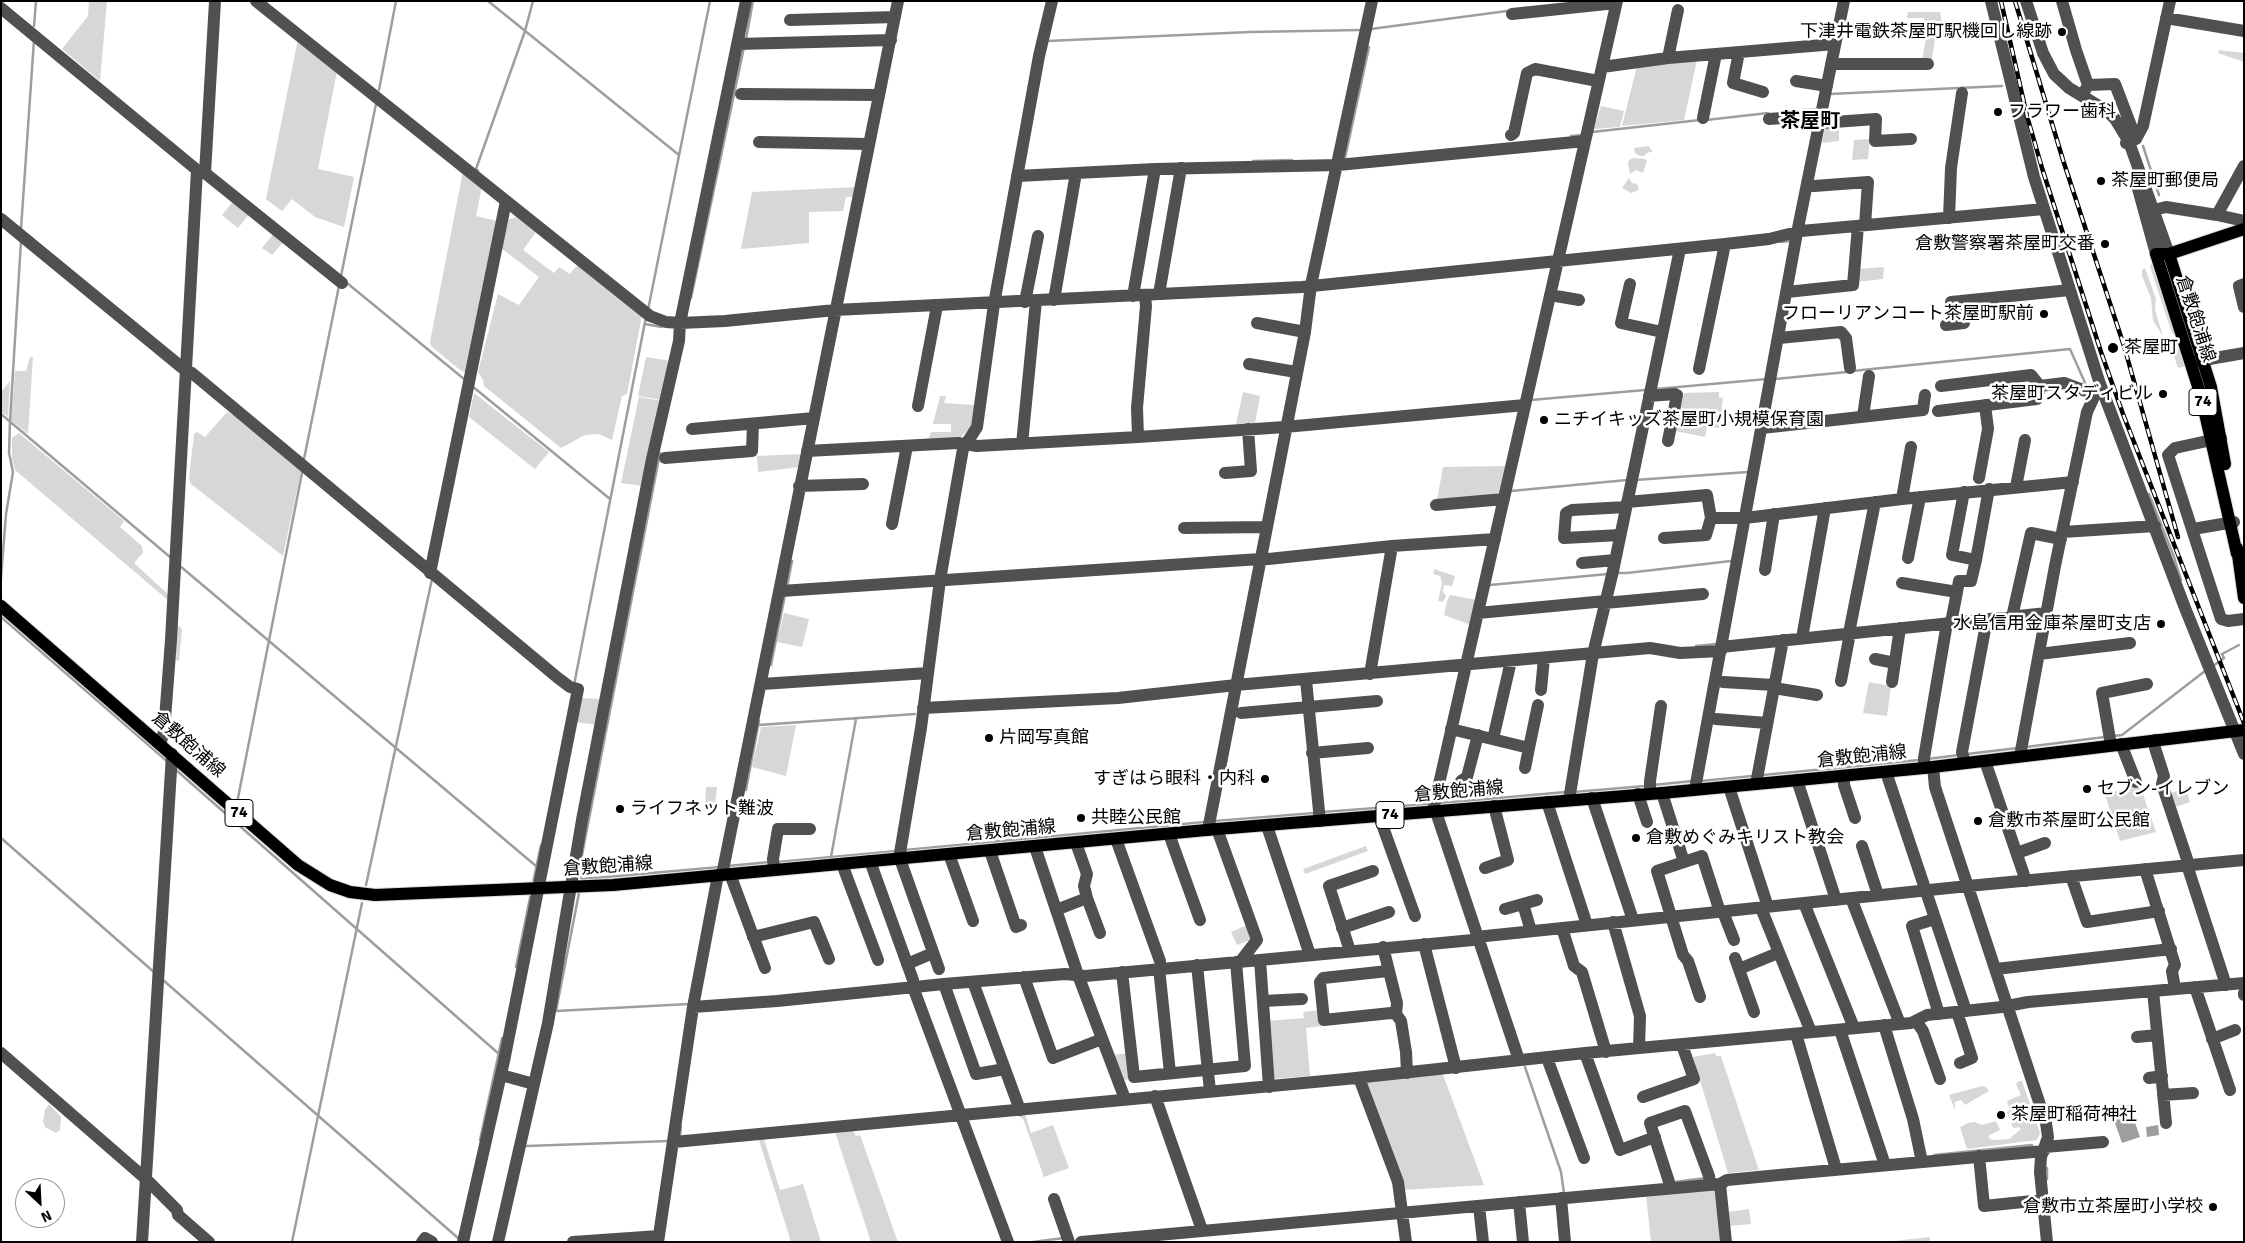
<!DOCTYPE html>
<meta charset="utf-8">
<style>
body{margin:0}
#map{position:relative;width:2245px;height:1243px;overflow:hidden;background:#fff;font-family:Signika,sans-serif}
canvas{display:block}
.frame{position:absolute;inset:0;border:2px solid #000;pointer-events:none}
.north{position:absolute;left:15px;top:1178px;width:50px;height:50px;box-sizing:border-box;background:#fff;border:1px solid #999;border-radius:50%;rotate:155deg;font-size:14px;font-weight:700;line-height:20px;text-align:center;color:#000}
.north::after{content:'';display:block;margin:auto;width:18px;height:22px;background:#000;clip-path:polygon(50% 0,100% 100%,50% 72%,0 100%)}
</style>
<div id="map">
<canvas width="2245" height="1243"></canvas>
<div class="frame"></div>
<div class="north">N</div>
</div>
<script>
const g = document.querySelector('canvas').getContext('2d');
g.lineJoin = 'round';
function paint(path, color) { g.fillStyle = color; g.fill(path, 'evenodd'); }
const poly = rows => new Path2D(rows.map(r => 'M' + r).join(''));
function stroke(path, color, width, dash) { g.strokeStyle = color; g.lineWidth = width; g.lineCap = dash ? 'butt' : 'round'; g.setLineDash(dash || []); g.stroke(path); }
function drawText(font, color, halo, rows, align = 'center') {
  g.font = font + ' Signika,"Noto Sans JP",sans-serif'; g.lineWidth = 5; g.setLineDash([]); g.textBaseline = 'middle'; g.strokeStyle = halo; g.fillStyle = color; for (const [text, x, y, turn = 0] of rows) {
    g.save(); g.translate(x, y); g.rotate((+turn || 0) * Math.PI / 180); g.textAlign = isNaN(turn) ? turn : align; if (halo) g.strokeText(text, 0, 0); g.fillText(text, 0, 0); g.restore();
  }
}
const green = poly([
 [89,1,107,1,100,81,62,49,88,16],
 [1908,12,1940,12,1942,24,1937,25,1932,60,1922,59,1929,24,1925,24,1924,18,1907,18],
 [298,39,337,71,318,169,354,177,344,227,315,217,292,199,282,211,266,199],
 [2219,50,2244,53,2244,62,2218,53],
 [1697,60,1684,120,1622,126,1637,66],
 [1601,106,1624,111,1620,127,1594,129],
 [1839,126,1839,141,1822,143,1825,127],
 [1870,139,1868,159,1852,160,1854,140],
 [1649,146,1651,150,1654,151,1647,153,1644,156,1640,156,1635,153,1634,148],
 [1633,158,1645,159,1647,161,1643,173,1636,170,1630,174,1628,164,1629,160],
 [463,171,482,186,476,216,498,221,468,374,460,370,431,346,430,342],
 [1629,178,1632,183,1637,184,1639,190,1631,193,1622,188],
 [857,187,855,197,846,197,843,211,809,212,809,243,741,249,752,192],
 [234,200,250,213,238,228,222,215],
 [516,217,536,232,523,250,554,273,559,267,570,274,579,263,642,315,627,394,622,396,612,440,599,434,585,435,561,448,484,386,483,380,478,372,498,294,519,305,539,277,501,248,508,220],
 [274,233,284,241,272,255,262,248],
 [2154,263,2176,334,2174,335,2172,333,2150,267,2150,265],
 [1884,267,1883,279,1856,282,1858,269],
 [2145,268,2156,299,2155,310,2163,336,2153,321,2151,298,2142,276,2142,270],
 [2171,347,2176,347,2182,352,2189,365,2178,368],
 [30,357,33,357,28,434,11,420,15,371,26,371],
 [646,357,671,361,662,400,638,396],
 [10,381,8,417,1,411,1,392],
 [1243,392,1260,396,1255,423,1236,424],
 [1719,392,1719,398,1723,397,1719,428,1707,427,1705,437,1675,431,1684,393],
 [474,393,549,452,535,469,469,417],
 [940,396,946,396,944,403,974,405,972,426,960,438,928,440,931,432,951,432,951,424,933,424],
 [639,397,662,401,644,486,621,483],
 [227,412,238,417,301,471,283,556,191,484,189,478,194,434,197,432,205,437],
 [19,433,124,521,120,527,142,546,143,553,134,563,170,596,169,601,15,470,12,459,12,438],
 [803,454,800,467,758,472,757,456],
 [1507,466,1501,495,1437,500,1443,467],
 [1434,569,1455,576,1452,586,1444,585,1443,592,1446,596,1443,602,1438,601,1442,583,1440,576,1433,574],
 [1450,595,1477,600,1471,625,1444,615,1447,601],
 [784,613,809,619,802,647,777,642],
 [179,626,182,629,179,661,176,660,177,627],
 [1869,682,1891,686,1887,716,1863,713],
 [581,698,602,699,598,725,575,722],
 [796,725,786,776,752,767,761,727],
 [2139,783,2156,832,2120,841,2105,795],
 [706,787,717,787,715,805,705,803],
 [2186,788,2190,802,2173,808,2168,794],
 [1366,846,1368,851,1305,874,1303,869],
 [1247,925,1250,940,1237,945,1231,932],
 [1321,1010,1322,1026,1306,1028,1310,1076,1273,1079,1267,1021,1304,1018,1303,1012],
 [1128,1053,1131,1079,1122,1080,1113,1055],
 [1715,1053,1716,1056,1721,1056,1759,1170,1728,1173,1693,1057],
 [1442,1072,1484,1185,1403,1190,1365,1084,1369,1080],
 [2019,1081,2022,1081,2040,1133,2037,1140,1967,1149,1960,1127,1968,1123,1975,1122,1982,1125,1996,1121,2000,1130,1988,1136,1990,1139,1996,1140,2009,1139,2021,1129,2019,1127,2014,1128,2012,1126,2011,1121,2016,1118,2015,1116,2009,1118,2007,1112,2010,1110,2007,1101,2021,1095,2016,1084],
 [1982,1086,1986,1087,1989,1091,1965,1105,1961,1100,1955,1102,1955,1110,1949,1095],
 [49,1104,61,1117,60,1130,56,1133,45,1127,43,1121,45,1110],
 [1025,1114,1031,1133,1053,1125,1069,1168,1044,1177,1023,1119,1017,1115],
 [853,1130,856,1136,860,1135,898,1242,871,1242,835,1132],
 [764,1139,780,1190,803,1184,821,1242,791,1242,759,1140],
 [1716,1190,1722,1242,1651,1242,1646,1195],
 [1749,1209,1751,1224,1729,1226,1728,1212],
 [1930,1237,1930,1242,1894,1242,1894,1241]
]);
const water = poly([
 [2129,1105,2140,1137,2122,1143,2111,1112],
 [2158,1125,2159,1135,2147,1137,2146,1127]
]);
const stream = poly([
 [488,1,679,155],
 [34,26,36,1],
 [1371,29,1507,11],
 [746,39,753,1],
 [1047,41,1250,32,1361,30],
 [379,90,396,1],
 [1830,94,2002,86],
 [1803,110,1817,109],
 [1706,120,1768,113],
 [1592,132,1700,120],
 [1571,136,1583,135],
 [2143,146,2159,195],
 [1345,158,1369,47],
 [1253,161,1292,160],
 [478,171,476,169,525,31,533,1],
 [21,229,34,40],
 [1780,242,1792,241],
 [341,276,376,104],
 [347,283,464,379],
 [691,298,744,47],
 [648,310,710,1],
 [645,324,662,327],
 [1852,371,2070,349,2086,385],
 [1775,379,1847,372],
 [472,386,610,499],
 [1656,389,1767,379],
 [1531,400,1645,390],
 [1,414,170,557],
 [304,459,339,286],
 [1635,480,1748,472],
 [1511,491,1627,480],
 [2149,494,2174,557,2181,580],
 [180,566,536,866],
 [1616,573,1627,573,1731,561],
 [1,578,6,514,13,472,9,453,10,421,21,241],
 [1490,585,1608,574],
 [787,587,792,561],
 [1,617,168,762],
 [1696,646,1717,644],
 [771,665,785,595],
 [2213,666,2224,658,2222,654,2239,645],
 [574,685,646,317],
 [759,725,915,714],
 [2113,736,2122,735,2205,671],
 [2026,747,2105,737],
 [1967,754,2018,748],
 [1927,759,1959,755],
 [176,770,499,1054],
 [1763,775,1919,760],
 [1701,781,1752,776],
 [1653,785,1693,781],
 [746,790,759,721],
 [1574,792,1645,786],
 [237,803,302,473],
 [1441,803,1566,792],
 [1323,812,1429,804],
 [1215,821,1315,813],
 [1,838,155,973],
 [905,850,1205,822],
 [582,855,660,453],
 [831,857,856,719],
 [581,861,580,875,583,881],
 [778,862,897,851],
 [728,866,770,862],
 [583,879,720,867],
 [533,883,541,845],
 [366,885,432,579],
 [516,967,531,893],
 [163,980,458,1238],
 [556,1011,579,893],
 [556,1011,689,1004],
 [1525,1067,1561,1172,1564,1193],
 [680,1137,681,1126],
 [480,1140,502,1038],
 [526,1146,669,1141],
 [1934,1155,2032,1145],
 [2047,1168,2047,1179],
 [1674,1182,1706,1178],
 [292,1242,362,903],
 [1033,1242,1064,1238]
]);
const minor = poly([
 [256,1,650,316,666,322,680,323,679,341,652,459,582,820,548,1023,498,1242],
 [746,1,680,323,725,321,835,310,1302,287,1725,244,1769,239,1801,231,2044,209],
 [1991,1,2034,177,2100,384,2185,608,2244,754],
 [2026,1,2043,53,2054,74,2069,88,2107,111,2115,119,2129,142,2169,254],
 [2062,1,2076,50,2088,85,2082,96],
 [1,8,197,170,205,173,342,283],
 [1512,14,1616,3],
 [2166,18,2244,31],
 [790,20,895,17],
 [738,44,891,40],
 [1739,52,1733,83,1763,92],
 [1668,58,1678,10],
 [1831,64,1928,64],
 [1602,67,1668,58,1835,44],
 [1796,81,1827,86],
 [2088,85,2115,84,2136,139],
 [741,94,879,95],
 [1703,118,1716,54],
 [1769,119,1821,115],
 [1820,123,1876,119,1875,141,1911,139],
 [1511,135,1514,133,1527,73,1535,69,1598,81],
 [759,142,869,144],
 [2126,143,2136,139,2143,126,2170,1],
 [205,173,215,1],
 [1017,176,1155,169,1338,165,1585,141],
 [2135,178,2156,254],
 [1807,185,1814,186,1868,182,1865,225],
 [2154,210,2166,207,2217,215,2244,221],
 [2217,215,2244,166],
 [1949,218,1951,168,1962,93],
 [1,219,185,370,192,373,558,678,570,687,578,689,504,1061,463,1242],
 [1630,284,1621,323,1662,332],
 [2244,284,2239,286,2244,307],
 [1787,292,1853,285,1858,226],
 [1159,294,1181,168],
 [1550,295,1579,300],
 [1133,296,1155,169],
 [1054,300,1076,173],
 [1025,302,1038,236],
 [1951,302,2070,290],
 [1257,323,1305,332],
 [1946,325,1964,323,1961,301],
 [1779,338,1841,332,1846,338,1850,368],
 [2192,362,2244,353],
 [1249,364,1296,372],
 [1699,369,1725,244],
 [1941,386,2031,375,2040,386],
 [1649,396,1675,394,1677,395,1668,441],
 [918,406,937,306],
 [1938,411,2037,399,2040,386,2064,383,2094,394],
 [1863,416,1869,376],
 [1762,428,1923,410,1925,395],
 [692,429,814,418],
 [1138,437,1137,408,1146,306,1145,295],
 [2221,438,2175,448,2168,455,2221,619,2228,621,2244,619],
 [1022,444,1036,301],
 [807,451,958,443,977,446,1138,437,1285,427,1525,405],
 [665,458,752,451,753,424],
 [1225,473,1251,471,1248,429],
 [1979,478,1988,429,1985,405],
 [799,486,863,484],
 [2016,487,2025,440],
 [1902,499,1911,447],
 [1627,502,1707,495,1711,518,1745,518,1902,499,2073,482],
 [1436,505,1504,499],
 [892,524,907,446],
 [1184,528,1265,527],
 [2193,529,2234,522],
 [2063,532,2155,526],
 [1620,535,1564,538,1566,513,1572,510,1626,507],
 [1664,538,1706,535,1711,518],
 [1908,558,1920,497],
 [1259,560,1392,546,1495,539],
 [1976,560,1989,489],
 [1582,563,1615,560],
 [1765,570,1774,514],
 [430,573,506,201],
 [1902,583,1957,592,1951,623],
 [781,591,1260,559],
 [1957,592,1959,581,1971,581,1976,560,1952,555,1964,492],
 [1605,603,1703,594],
 [1478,613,1606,601],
 [2012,617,2031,533,2061,539],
 [1849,633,1875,502],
 [1802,638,1825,508],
 [1721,647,2047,613],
 [2039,654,2130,643],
 [1875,659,1895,663],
 [1370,674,1392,546],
 [1306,680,1320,821],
 [1841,681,1850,633],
 [1723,682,1774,685],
 [1892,682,1900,628],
 [762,684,928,673],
 [1774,688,1817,695],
 [1541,690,1544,658],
 [923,708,1118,698,1236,685,1650,648,1680,653,1721,651],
 [1241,713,1377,701],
 [1716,719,1767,723],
 [1451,729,1529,748,1538,705],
 [1493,739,1511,661],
 [2155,740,2155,748,2164,776,2162,784,2189,865],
 [160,744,164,732,171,640,197,170],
 [2121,744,2136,782],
 [2111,745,2102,693,2147,684],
 [1312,753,1368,748],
 [2020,756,2055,566,2087,412,2100,384],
 [1985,761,2026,881],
 [1965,763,1962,752,1987,619],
 [1933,767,1935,787,2046,1123,2048,1137,2041,1157,2040,1172,2047,1242],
 [1525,768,1529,748],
 [1924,768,1924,758,1947,623],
 [1886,772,1966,1011],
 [1844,776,1844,785,1855,818],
 [1797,780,1836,900],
 [1461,781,1467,777,1478,735],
 [1756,784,1783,640],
 [1729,787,1768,907],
 [1695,789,1797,233,1844,1],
 [1650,793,1650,781,1661,706],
 [1662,793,1684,862],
 [1638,794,1647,822],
 [1592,798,1633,920],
 [1569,800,1593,654,1613,571,1680,249],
 [1547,802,1587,925],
 [1379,816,1415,916],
 [1267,826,1310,955],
 [1217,829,1257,940,1240,962],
 [1208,830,1305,332,1311,285,1372,1],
 [1169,834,1200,920],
 [1116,839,1160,961],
 [1076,843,1087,874,1084,886,1087,898],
 [1862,846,1878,895],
 [1035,847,1078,975,1125,1099],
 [990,851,1016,927,1021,925],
 [2017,853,2045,843],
 [949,854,973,921],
 [899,859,921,728,940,580,963,449,977,427,994,304,1039,56,1052,1],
 [900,859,939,969],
 [870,861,913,980,913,987,1008,1242],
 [842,864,878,960],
 [2187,865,2226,985],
 [1485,868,1508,860,1494,806],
 [2145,869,2175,965,2172,971,2175,989],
 [774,870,773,859,778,829,810,829],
 [730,874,765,968],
 [722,875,898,1],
 [2071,876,2087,922,2159,911],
 [1851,898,1900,1024],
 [1804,903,1854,1028],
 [1523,904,1531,931],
 [1761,908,1811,1032],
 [1505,909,1537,900],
 [1056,910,1087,898,1100,933],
 [1723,912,1734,940],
 [1935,919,1912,926,1939,1014],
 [1613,922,1640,1016,1639,1048],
 [1342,928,1389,912],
 [1562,928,1574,966,1582,972,1606,1052],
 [753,937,814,922,829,959],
 [1424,944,1456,1068],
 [1383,947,1397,1003,1396,1014],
 [1350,951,1329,886,1373,871],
 [1735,958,1754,1012],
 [1260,960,1269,1087],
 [907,964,933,953],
 [1197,965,1210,1091],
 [1159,968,1170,1073],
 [1739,969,1778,953],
 [1996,969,2171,949],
 [1388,971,1323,978,1320,982,1324,1020,1391,1013,1396,1014,1401,1021,1406,1052,1407,1073],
 [1122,972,1134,1077,1245,1066,1236,962],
 [1024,977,1053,1058,1102,1039],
 [973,982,1020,1110],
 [944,984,976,1074,1005,1069],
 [2195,987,2230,1090],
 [2153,991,2166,1123],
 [2244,993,2244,995],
 [1700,997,1688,961,1683,955,1657,871,1702,856,1720,912],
 [1263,1001,1302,999],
 [693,1007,777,1001,944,984,1065,974,1085,976,1260,960,1473,940,1476,937,1968,886,2244,860],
 [1957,1012,1972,1058,1960,1063],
 [1916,1021,1923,1031,1940,1079],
 [1884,1025,1913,1119,1922,1162],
 [1840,1030,1885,1165],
 [1796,1034,1836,1169],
 [2137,1037,2157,1035],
 [2212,1039,2235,1030],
 [1,1053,146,1179,177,1210,178,1215,209,1242],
 [1585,1053,1620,1150,1655,1137],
 [1547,1058,1584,1158],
 [1519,1060,1434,806,1617,1],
 [501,1075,534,1084],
 [1359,1078,1398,1182,1406,1242],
 [2149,1078,2162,1076],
 [2163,1095,2193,1093],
 [1155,1096,1202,1230],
 [1643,1097,1694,1079,1682,1045],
 [674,1142,1346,1079,1585,1053,1911,1023,1927,1015,2002,1007,2028,1002,2244,983],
 [2045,1147,2103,1142],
 [1979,1156,1984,1206,2042,1200],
 [1720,1184,1726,1242],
 [1671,1188,1650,1123,1685,1111,1709,1176,1710,1185],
 [1561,1198,1565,1242],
 [1054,1199,1069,1242],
 [1519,1202,1523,1242],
 [1479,1206,1483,1242],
 [142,1242,172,754],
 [422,1242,425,1238,432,1242],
 [573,1242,659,1236],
 [658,1242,693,1007,718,875],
 [1081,1242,1720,1184,1727,1180,1779,1175,2044,1151]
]);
const major = poly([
 [2169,254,2211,387,2225,464],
 [2237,548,2244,598],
 [2237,554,2201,396,2156,254,2169,254,2244,229],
 [1,606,298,865,330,885,350,892,375,895,613,885,1217,829,1662,793,1924,768,2244,730]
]);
const rail = poly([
 [2001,1,2027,116,2042,168,2101,352,2123,414,2244,723],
 [2015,1,2063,160,2124,346,2178,537]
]);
const markers = [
 [2062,32,5,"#000"],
 [1998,112,5,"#000"],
 [2101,181,5,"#000"],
 [2105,244,5,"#000"],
 [2044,314,5,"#000"],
 [2113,348,6,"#000"],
 [2163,394,5,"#000"],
 [1544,420,5,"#000"],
 [2161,624,5,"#000"],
 [989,738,5,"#000"],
 [1265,779,5,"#000"],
 [2087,789,5,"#000"],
 [620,809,5,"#000"],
 [1081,818,5,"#000"],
 [1978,821,5,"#000"],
 [1636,838,5,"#000"],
 [2001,1115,5,"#000"],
 [2213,1207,5,"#000"]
];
const shields = [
 [2203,402,28],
 [239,813,28],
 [1390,815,28]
];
const shieldNames = [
 ["74",2203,402],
 ["74",239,813],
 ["74",1390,815]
];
const poiNames = [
 ["下津井電鉄茶屋町駅機回し線跡",2052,32,"right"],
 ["フラワー歯科",2008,112],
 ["茶屋町郵便局",2111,181],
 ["倉敷警察署茶屋町交番",2095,244,"right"],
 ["フローリアンコート茶屋町駅前",2034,314,"right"],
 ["茶屋町",2124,348],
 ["茶屋町スタディビル",2153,394,"right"],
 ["ニチイキッズ茶屋町小規模保育園",1554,420],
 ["水島信用金庫茶屋町支店",2151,624,"right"],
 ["片岡写真館",999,738],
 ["すぎはら眼科・内科",1255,779,"right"],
 ["セブン-イレブン",2097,789],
 ["ライフネット難波",630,809],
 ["共睦公民館",1091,818],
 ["倉敷市茶屋町公民館",1988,821],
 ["倉敷めぐみキリスト教会",1646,838],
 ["茶屋町稲荷神社",2011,1115],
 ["倉敷市立茶屋町小学校",2203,1207,"right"]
];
const streetNames = [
 ["倉敷飽浦線",2195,319,72],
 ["倉敷飽浦線",188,745,41],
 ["倉敷飽浦線",1862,757,-6],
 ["倉敷飽浦線",1459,792,-5],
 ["倉敷飽浦線",1011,831,-5],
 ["倉敷飽浦線",608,867,-4]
];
const quarterNames = [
 ["茶屋町",1810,122]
];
paint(green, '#d7d7d7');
paint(water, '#9e9e9e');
stroke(stream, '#9e9e9e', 2.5);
stroke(major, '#dbdbdb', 14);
stroke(minor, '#505050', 12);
stroke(major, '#000', 12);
stroke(rail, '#000', 4.5);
stroke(rail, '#fff', 2.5, [8]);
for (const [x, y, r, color] of markers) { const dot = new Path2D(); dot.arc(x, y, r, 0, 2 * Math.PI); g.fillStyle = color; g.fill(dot); stroke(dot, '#fff', 2); }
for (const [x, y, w] of shields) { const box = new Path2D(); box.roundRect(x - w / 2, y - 13.5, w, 27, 4); g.fillStyle = '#fff'; g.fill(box); stroke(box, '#000', 1); }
drawText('bold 16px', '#000', null, shieldNames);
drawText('18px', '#000', '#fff', poiNames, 'left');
drawText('18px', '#000', '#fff', streetNames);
drawText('bold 20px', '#000', '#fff', quarterNames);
</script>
